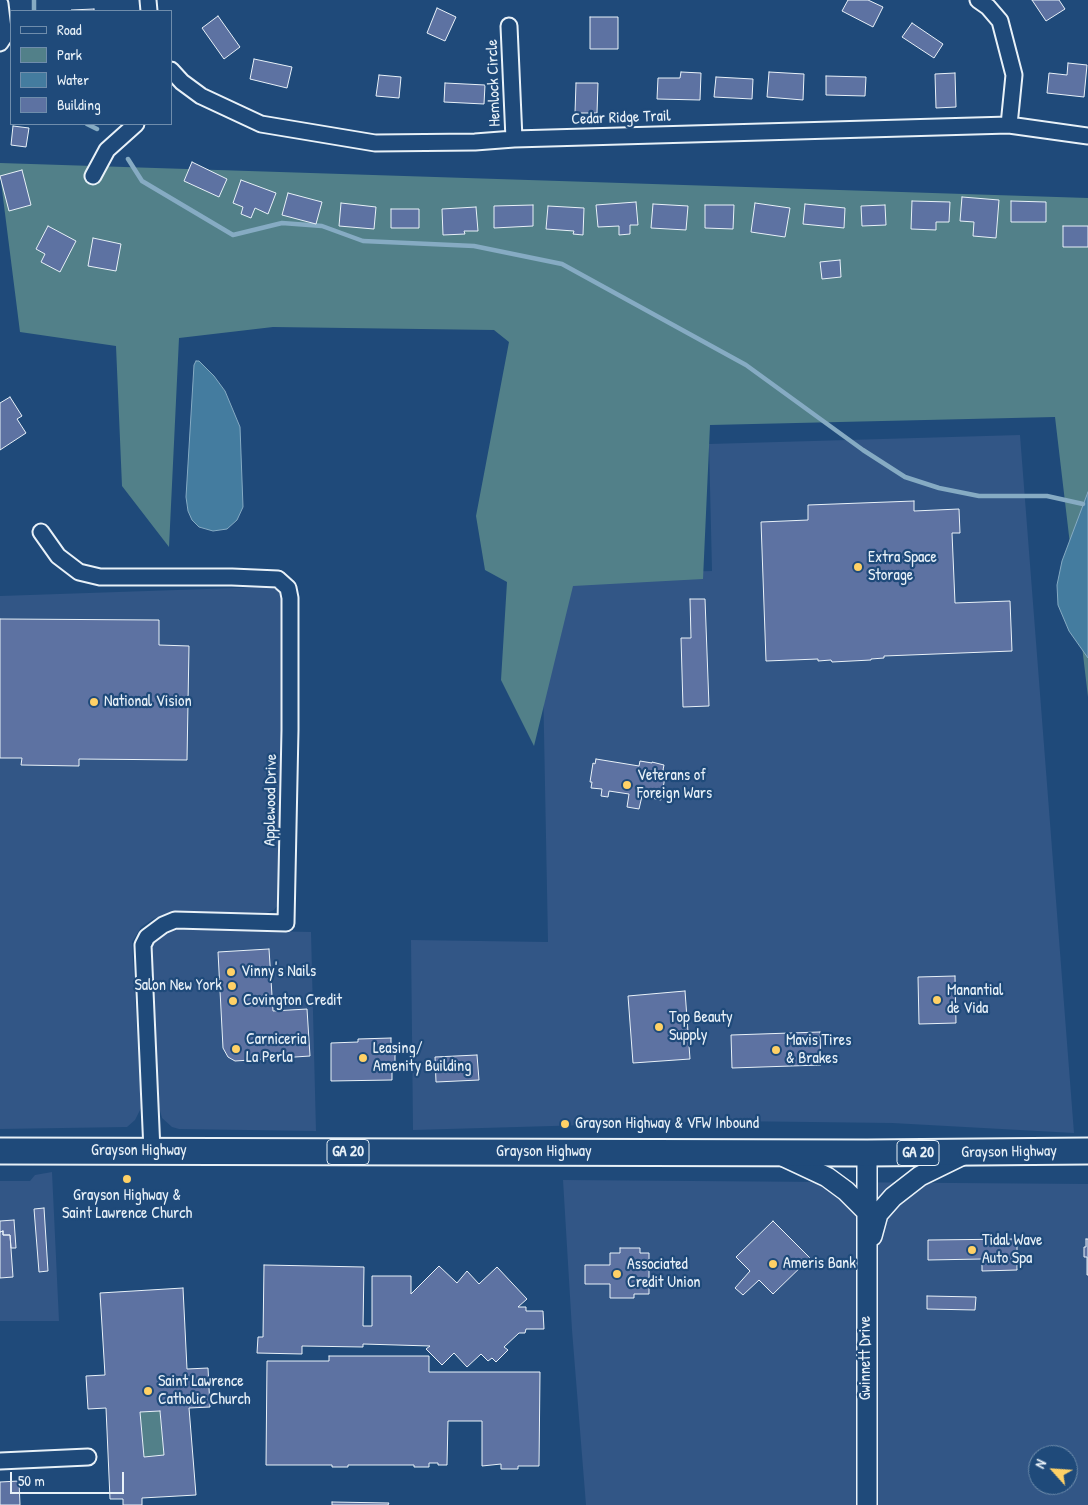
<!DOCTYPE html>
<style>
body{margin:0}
#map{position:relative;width:1088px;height:1505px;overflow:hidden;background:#1f4a7a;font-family:"Patrick Hand",sans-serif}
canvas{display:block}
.legend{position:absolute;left:10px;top:10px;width:162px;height:115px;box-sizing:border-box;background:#1f4a7a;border:1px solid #6f8dac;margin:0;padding:6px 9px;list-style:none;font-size:15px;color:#e8f1f8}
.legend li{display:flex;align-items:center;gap:10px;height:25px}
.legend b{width:25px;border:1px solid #6f8dac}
.north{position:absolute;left:1028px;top:1445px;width:50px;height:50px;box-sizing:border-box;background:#1f4a7a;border:1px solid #6f8dac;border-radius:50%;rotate:296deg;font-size:14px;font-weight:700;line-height:20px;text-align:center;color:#e8f1f8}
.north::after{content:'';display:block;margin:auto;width:18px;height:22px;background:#ffd166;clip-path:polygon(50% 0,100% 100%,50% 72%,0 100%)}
.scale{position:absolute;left:10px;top:1472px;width:114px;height:22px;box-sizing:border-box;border:2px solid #e8f1f8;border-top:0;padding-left:6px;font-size:15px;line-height:18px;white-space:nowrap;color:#e8f1f8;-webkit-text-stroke:4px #1f4a7a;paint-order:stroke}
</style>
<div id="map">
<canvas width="1088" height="1505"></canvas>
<ul class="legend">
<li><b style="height:6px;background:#1f4a7a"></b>Road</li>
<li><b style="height:14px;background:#528089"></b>Park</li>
<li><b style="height:14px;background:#447c9f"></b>Water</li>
<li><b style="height:14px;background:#5d72a2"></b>Building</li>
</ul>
<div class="north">N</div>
<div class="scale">50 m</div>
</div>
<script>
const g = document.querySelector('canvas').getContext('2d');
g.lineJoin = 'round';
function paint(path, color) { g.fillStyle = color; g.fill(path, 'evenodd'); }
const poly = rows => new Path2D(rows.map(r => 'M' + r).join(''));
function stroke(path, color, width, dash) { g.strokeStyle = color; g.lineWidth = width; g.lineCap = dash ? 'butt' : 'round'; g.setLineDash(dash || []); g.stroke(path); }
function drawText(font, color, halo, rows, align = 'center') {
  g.font = font + ' "Patrick Hand",sans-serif'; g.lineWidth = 4.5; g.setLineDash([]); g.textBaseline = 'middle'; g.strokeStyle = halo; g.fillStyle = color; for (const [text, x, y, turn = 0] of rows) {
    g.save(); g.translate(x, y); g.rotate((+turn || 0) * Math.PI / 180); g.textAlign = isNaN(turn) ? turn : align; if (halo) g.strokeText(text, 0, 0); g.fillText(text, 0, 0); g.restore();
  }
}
const built = poly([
 [1020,435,1074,1133,892,1123,727,1121,413,1130,411,940,548,942,541,576,712,571,709,444],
 [265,587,273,588,278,591,281,598,281,895,280,902,274,910,267,913,173,911,153,919,141,927,132,942,141,1108,135,1120,127,1127,0,1129,0,596],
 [177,929,311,932,316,1131,179,1129,172,1127,162,1118,159,1107,150,952,152,945,159,937],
 [52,1172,59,1321,0,1321,0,1181,30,1181,35,1175],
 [563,1180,1088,1184,1088,1505,586,1505,572,1330],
 [1038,1455,1068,1455,1068,1485,1038,1485]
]);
const green = poly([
 [0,163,1088,198,1088,697,1055,417,710,425,703,579,573,586,534,746,501,680,507,582,485,570,476,516,509,342,494,330,273,327,179,338,169,547,122,486,116,346,20,332,0,174],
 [160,1411,164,1455,144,1457,140,1412]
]);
const water = poly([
 [196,361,199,361,214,376,225,391,240,427,243,507,237,520,227,529,213,531,199,527,192,520,188,511,186,497,194,365,196,361],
 [1088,492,1088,658,1069,631,1058,605,1057,585,1062,561,1088,492]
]);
const stream = poly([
 [34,11,34,0],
 [87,124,97,129],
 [128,159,142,181,233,235,282,223,322,226,363,241,474,246,562,264,746,365,863,450,905,477,939,488,979,496,1047,496,1083,504]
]);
const building = poly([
 [848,0,868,0,883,7,873,27,842,11,848,0],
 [1032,0,1059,0,1065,9,1046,21,1032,0],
 [437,8,456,17,445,41,427,33,437,8],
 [94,9,94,11,71,11,71,10,94,9],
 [218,16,240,47,224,59,202,28,218,16],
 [590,17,618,17,618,49,590,49,590,17],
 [912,23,943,44,934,58,902,37,912,23],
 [254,59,292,67,287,88,250,79,254,59],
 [1068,63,1087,65,1084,97,1047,93,1049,73,1067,75,1068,63],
 [681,72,701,73,700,100,657,99,658,78,680,78,681,72],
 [769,72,804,74,803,100,767,97,769,72],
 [955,73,956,107,936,108,935,74,955,73],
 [379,75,401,77,399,98,376,96,379,75],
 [826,76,866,77,865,96,826,95,826,76],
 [716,77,753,79,752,99,714,97,716,77],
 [445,83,485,85,484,104,444,102,445,83],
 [576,83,598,83,597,113,575,113,576,83],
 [13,126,29,128,26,147,11,145,13,126],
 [192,162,227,179,219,197,184,181,192,162],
 [22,170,31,205,9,211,0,176,22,170],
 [241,180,276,193,268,214,255,208,251,218,241,214,243,207,233,203,241,180],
 [288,193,322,202,316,224,282,215,288,193],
 [962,197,999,200,996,238,973,236,974,222,960,221,962,197],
 [912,201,950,202,949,222,936,222,936,230,911,229,912,201],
 [1011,201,1046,202,1046,222,1011,222,1011,201],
 [636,202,638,225,630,225,630,234,619,235,619,226,598,227,596,205,636,202],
 [341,203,376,207,374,229,339,226,341,203],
 [755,203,790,208,785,237,751,232,755,203],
 [653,204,688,206,686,230,651,228,653,204],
 [805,204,845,208,844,228,803,224,805,204],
 [533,205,533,226,494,228,494,206,533,205],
 [705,205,734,205,733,229,705,228,705,205],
 [885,205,886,225,862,226,861,206,885,205],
 [548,206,584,208,583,235,573,234,574,231,546,229,548,206],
 [476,207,478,231,464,231,465,234,443,235,442,209,476,207],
 [391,209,419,209,419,228,391,228,391,209],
 [48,226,76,241,60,272,41,262,45,254,36,249,48,226],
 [1063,226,1088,226,1088,247,1063,247,1063,226],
 [93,238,121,244,116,271,88,266,93,238],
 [840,260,841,277,822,279,820,262,840,260],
 [10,397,22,416,17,419,26,433,0,450,0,403,10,397],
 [914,501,914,511,959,509,960,533,952,533,955,603,1010,601,1012,651,884,656,884,658,871,659,871,660,832,662,831,660,818,661,818,659,766,661,761,522,808,520,808,505,914,501],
 [690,599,705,599,709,706,683,707,681,638,691,638,690,599],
 [0,619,159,620,159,645,189,646,187,760,79,759,79,766,21,765,22,758,0,758,0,619],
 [596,759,639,766,640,761,652,763,652,762,664,765,663,770,666,771,661,800,642,796,639,809,627,807,629,794,609,791,608,797,601,796,602,789,591,788,592,782,590,782,593,763,595,764,596,759],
 [269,949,273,1011,307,1009,310,1056,235,1061,228,1057,223,1048,218,952,269,949],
 [955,976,956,1023,919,1024,918,977,955,976],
 [685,991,690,1059,633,1063,628,996,685,991],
 [820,1032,821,1065,732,1068,731,1035,820,1032],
 [391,1038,391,1050,395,1050,395,1066,392,1066,392,1080,331,1081,331,1043,358,1042,358,1039,391,1038],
 [477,1055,479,1080,436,1082,435,1057,477,1055],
 [44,1208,48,1271,39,1272,34,1209,44,1208],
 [14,1220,16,1248,11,1248,10,1235,3,1235,3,1231,0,1232,0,1221,14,1220],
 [773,1221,810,1258,773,1294,759,1280,743,1295,735,1288,750,1271,736,1257,773,1221],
 [3,1231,3,1235,10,1235,13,1277,0,1278,0,1232,3,1231],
 [1017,1239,1017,1270,982,1271,982,1259,928,1260,928,1240,1017,1239],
 [1086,1239,1088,1239,1088,1275,1087,1275,1087,1257,1084,1257,1084,1247,1086,1247,1086,1239],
 [620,1248,640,1248,640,1253,649,1253,649,1294,634,1294,634,1298,610,1298,610,1284,585,1284,585,1265,610,1265,610,1253,620,1253,620,1248],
 [264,1265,364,1267,363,1326,372,1326,372,1276,411,1276,411,1294,439,1266,457,1283,467,1271,479,1284,497,1267,527,1299,518,1307,526,1307,526,1311,543,1311,544,1329,526,1329,525,1333,519,1333,504,1347,508,1350,496,1362,492,1358,488,1361,481,1354,467,1367,454,1353,442,1365,426,1349,430,1346,363,1344,363,1347,302,1346,302,1354,257,1353,258,1337,263,1337,264,1265],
 [183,1288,187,1369,208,1368,210,1407,189,1408,196,1495,142,1498,142,1505,123,1505,123,1499,110,1499,106,1408,88,1409,86,1376,105,1375,100,1293,183,1288],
 [160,1411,164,1455,144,1457,140,1412,160,1411],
 [927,1296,976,1297,975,1310,927,1309,927,1296],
 [329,1356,429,1356,429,1372,540,1372,539,1466,518,1466,518,1469,501,1469,501,1464,482,1466,482,1421,448,1421,447,1465,438,1465,438,1463,429,1463,429,1467,414,1467,414,1465,348,1465,348,1467,332,1467,332,1465,266,1465,267,1361,329,1361,329,1356],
 [19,1481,20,1505,0,1505,0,1482,19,1481],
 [332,1502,389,1503,388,1505,332,1505,332,1502]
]);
const minor = poly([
 [148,0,149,11],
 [978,0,988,7,1000,21,1014,75,1009,125],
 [0,4,4,37,0,43],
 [509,26,514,139],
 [171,70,182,82,201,96,261,124,375,143,475,142,514,139,1009,125,1088,136],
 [93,176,107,150,136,124],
 [41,532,58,556,79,572,100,577,232,577,278,579,288,588,290,598,290,730,286,923,175,920,163,925,147,937,143,945,152,1151],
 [0,1461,88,1457]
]);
const tertiary = poly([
 [867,1153,867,1505],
 [780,1155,827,1177,846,1191,866,1211],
 [872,1236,878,1214,893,1197,920,1176,967,1153]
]);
const primary = poly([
 [0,1151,867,1153,1088,1151]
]);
const markers = [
 [858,567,5,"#ffd166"],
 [94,702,5,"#ffd166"],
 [627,785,5,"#ffd166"],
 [231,972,5,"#ffd166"],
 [232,986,5,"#ffd166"],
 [937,1000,5,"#ffd166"],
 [233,1001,5,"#ffd166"],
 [659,1027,5,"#ffd166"],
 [236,1049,5,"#ffd166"],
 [776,1050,5,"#ffd166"],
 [363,1058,5,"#ffd166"],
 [565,1124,5,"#ffd166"],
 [127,1179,5,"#ffd166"],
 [972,1250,5,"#ffd166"],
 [773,1264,5,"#ffd166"],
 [617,1274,5,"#ffd166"],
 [148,1391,5,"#ffd166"]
];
const shields = [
 [348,1152,42],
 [918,1153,42]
];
const shieldNames = [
 ["GA 20",348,1152],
 ["GA 20",918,1153]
];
const streetNames = [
 ["Hemlock Circle",494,83,-92],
 ["Cedar Ridge Trail",621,118,-2],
 ["Applewood Drive",271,800,-89],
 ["Grayson Highway",139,1151],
 ["Grayson Highway",544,1152],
 ["Grayson Highway",1009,1152,-1],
 ["Gwinnett Drive",866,1358,-90]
];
const poiNames = [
 ["Extra Space",868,558],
 ["Storage",868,576],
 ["National Vision",104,702],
 ["Veterans of",637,776],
 ["Foreign Wars",637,794],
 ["Vinny's Nails",241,972],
 ["Salon New York",222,986,"right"],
 ["Manantial",947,991],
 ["de Vida",947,1009],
 ["Covington Credit",243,1001],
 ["Top Beauty",669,1018],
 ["Supply",669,1036],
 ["Carniceria",246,1040],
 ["La Perla",246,1058],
 ["Mavis Tires",786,1041],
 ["& Brakes",786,1059],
 ["Leasing/",373,1049],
 ["Amenity Building",373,1067],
 ["Grayson Highway & VFW Inbound",575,1124],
 ["Grayson Highway &",127,1196,"center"],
 ["Saint Lawrence Church",127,1214,"center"],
 ["Tidal Wave",982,1241],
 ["Auto Spa",982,1259],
 ["Ameris Bank",783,1264],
 ["Associated",627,1265],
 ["Credit Union",627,1283],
 ["Saint Lawrence",158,1382],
 ["Catholic Church",158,1400]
];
paint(built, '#325686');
paint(green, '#528089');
paint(water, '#447c9f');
stroke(water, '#86abc3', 1);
stroke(stream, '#86abc3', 4.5);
paint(building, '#5d72a2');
stroke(building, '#e8f1f8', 1);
stroke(minor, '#e8f1f8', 19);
stroke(tertiary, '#e8f1f8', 22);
stroke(primary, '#e8f1f8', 29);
stroke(minor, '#1f4a7a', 15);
stroke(tertiary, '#1f4a7a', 19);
stroke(primary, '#1f4a7a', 25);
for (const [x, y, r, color] of markers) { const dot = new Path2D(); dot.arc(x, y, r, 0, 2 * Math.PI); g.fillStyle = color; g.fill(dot); stroke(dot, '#1f4a7a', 2); }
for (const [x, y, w] of shields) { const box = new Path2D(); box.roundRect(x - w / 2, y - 12.5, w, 25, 4); g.fillStyle = '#1f4a7a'; g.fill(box); stroke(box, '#e8f1f8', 1); }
drawText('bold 15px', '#e8f1f8', null, shieldNames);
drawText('16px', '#e8f1f8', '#1f4a7a', streetNames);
drawText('16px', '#e8f1f8', '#1f4a7a', poiNames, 'left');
</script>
